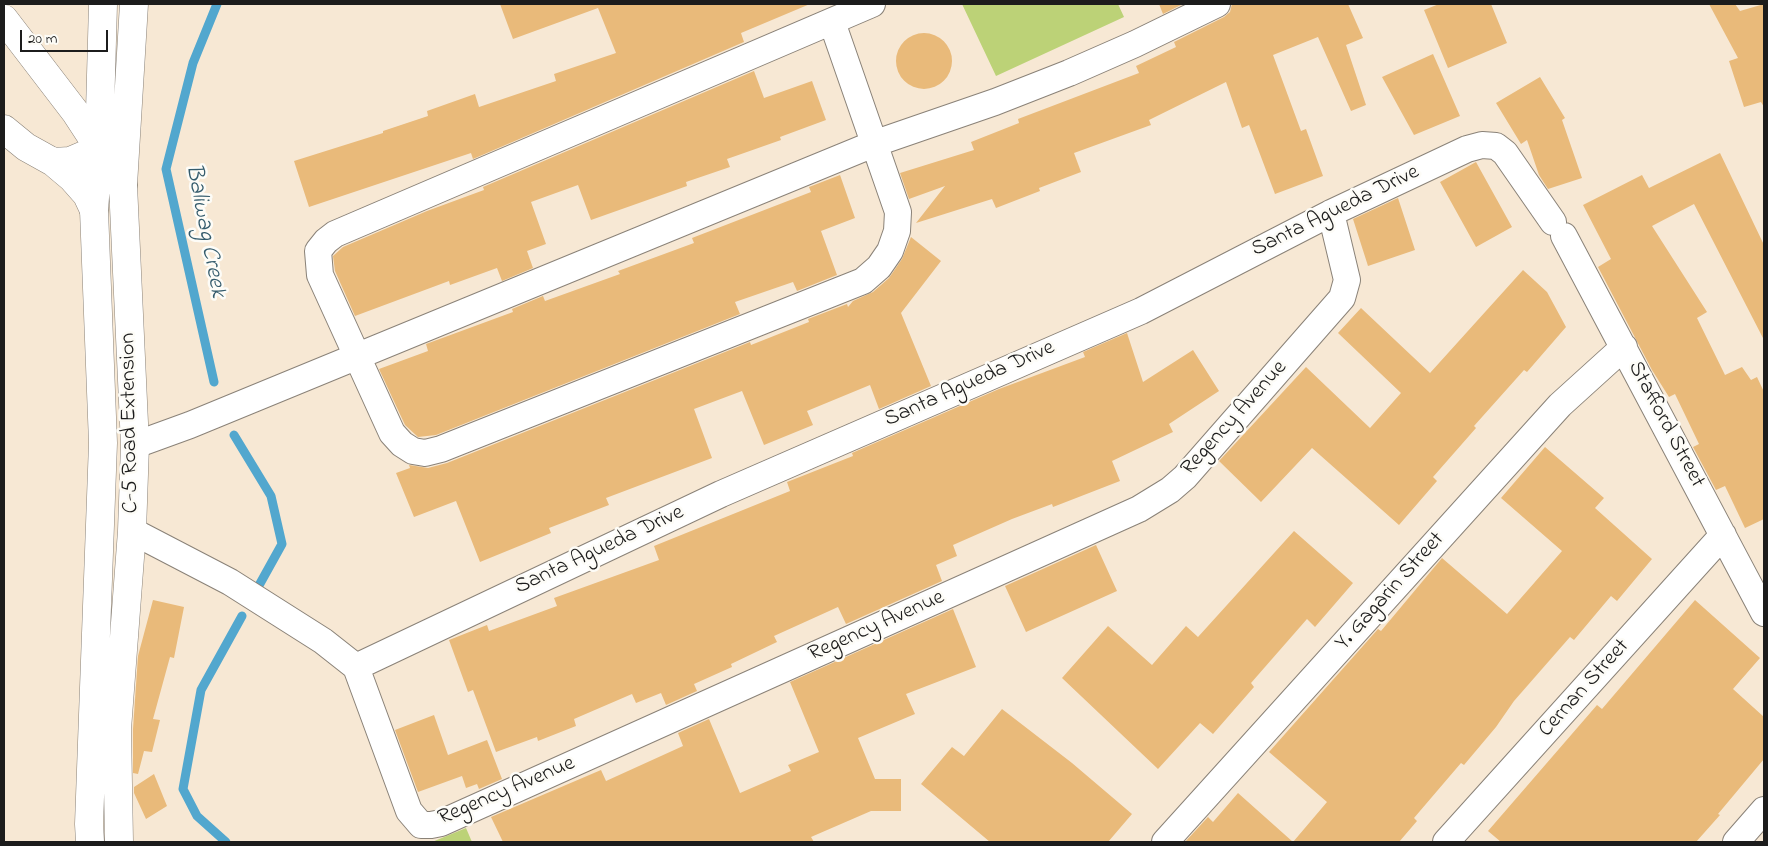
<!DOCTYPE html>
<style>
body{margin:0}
#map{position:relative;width:1768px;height:846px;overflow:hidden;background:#f7e8d4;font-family:"Indie Flower",sans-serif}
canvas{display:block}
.frame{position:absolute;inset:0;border:5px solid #1c1c1c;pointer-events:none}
.scale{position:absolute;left:20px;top:30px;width:88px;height:22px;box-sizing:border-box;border:2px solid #1c1c1c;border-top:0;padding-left:6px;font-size:15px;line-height:18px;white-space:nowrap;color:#1c1c1c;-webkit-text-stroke:4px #fdfcf7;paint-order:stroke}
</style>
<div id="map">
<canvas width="1768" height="846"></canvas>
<div class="frame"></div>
<div class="scale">20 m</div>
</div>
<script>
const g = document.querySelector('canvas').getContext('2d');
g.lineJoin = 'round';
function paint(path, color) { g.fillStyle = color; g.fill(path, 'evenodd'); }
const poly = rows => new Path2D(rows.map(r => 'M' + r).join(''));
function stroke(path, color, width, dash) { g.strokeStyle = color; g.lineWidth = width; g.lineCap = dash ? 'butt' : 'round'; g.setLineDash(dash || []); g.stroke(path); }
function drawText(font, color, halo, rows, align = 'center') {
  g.font = font + ' "Indie Flower",sans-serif'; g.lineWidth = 5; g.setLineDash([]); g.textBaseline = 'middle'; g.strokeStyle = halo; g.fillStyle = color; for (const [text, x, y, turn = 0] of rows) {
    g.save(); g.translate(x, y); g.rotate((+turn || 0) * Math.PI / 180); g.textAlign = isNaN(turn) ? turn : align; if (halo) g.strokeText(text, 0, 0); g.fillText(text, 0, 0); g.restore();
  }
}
const green = poly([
 [962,4,1118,4,1124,17,996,76],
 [466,828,472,842,432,842]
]);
const stream = poly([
 [214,382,166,169,193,63,217,4],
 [234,435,271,496,282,544,257,589],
 [226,842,197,816,183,789,201,690,242,616]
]);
const building = poly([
 [500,4,810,4,741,33,744,42,473,159,471,153,309,207,294,161,383,133,383,131,428,116,427,111,475,94,479,107,556,81,554,74,616,53,598,8,513,39],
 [1159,4,1183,4,1163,14],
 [1232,4,1348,4,1363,38,1346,45,1366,105,1351,111,1318,37,1273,55,1301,131,1306,129,1323,176,1275,194,1249,125,1242,128,1226,82,1149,120,1151,125,1074,153,1081,172,1039,188,1040,191,996,208,992,199,916,223,945,186,909,199,900,173,974,150,971,142,1019,123,1018,119,1139,73,1136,66,1176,47,1174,42,1224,17,1230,12],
 [1439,4,1491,4,1507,43,1448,68,1424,10],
 [1709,4,1735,4,1740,11,1764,4,1764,107,1761,102,1744,107,1729,61,1738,58],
 '896 61a28 28 0 1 1 56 0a28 28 0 1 1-56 0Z',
 [1433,54,1460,116,1414,135,1382,77],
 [754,71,764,98,812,81,826,120,780,137,781,140,727,159,730,167,686,182,687,186,591,220,578,185,531,202,546,244,527,251,533,268,502,281,497,268,450,285,449,281,355,316,335,271,333,256,343,247,427,211,484,190,483,187],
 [1540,77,1565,118,1562,120,1582,178,1548,189,1539,175,1527,140,1521,144,1496,103],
 [1720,153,1764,245,1764,340,1694,204,1652,226,1707,312,1697,318,1725,375,1742,367,1751,380,1757,377,1764,392,1764,519,1745,528,1725,486,1716,490,1693,447,1699,444,1675,394,1669,397,1652,370,1598,267,1611,259,1583,205,1642,175,1649,188],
 [1476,162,1512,227,1476,247,1440,182],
 [840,175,855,218,821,231,837,275,797,291,793,282,735,302,740,314,436,435,418,437,405,425,379,369,428,351,426,344,513,312,512,309,543,296,545,301,620,274,618,271,694,243,692,238,811,192,809,187],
 [1398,198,1415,250,1368,266,1353,219],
 [911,237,941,261,901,313,931,386,879,409,870,385,807,411,813,425,764,445,742,391,694,409,712,458,606,498,609,505,549,528,551,533,480,562,456,501,414,517,396,473,410,468,409,465,428,468,447,463,750,342,751,345,809,322,808,319,847,304,848,307,853,301,873,292,889,278,902,259],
 [1523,270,1547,292,1566,327,1527,372,1524,370,1474,426,1476,428,1433,477,1437,481,1399,525,1312,448,1261,502,1219,461,1306,367,1370,428,1401,393,1338,333,1361,308,1430,373],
 [1127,333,1143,382,1193,350,1219,391,1169,424,1173,432,1112,461,1120,481,1053,507,1052,504,1012,519,953,545,957,556,936,565,942,581,846,624,838,607,774,636,777,642,731,664,732,667,694,684,697,691,666,705,661,693,636,703,632,694,574,719,576,726,538,741,537,737,496,752,473,690,468,692,449,640,487,625,489,631,557,606,554,598,659,560,654,546,790,491,787,482,853,456,852,453,999,389,1085,357,1083,352],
 [1545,447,1604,498,1595,508,1652,559,1617,601,1611,596,1574,640,1570,637,1514,701,1496,727,1464,765,1461,763,1414,818,1417,821,1399,842,1185,842,1208,817,1213,822,1238,793,1293,842,1327,802,1269,752,1378,629,1381,631,1442,558,1507,614,1562,551,1501,498],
 [1294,531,1353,583,1315,627,1307,619,1251,683,1254,687,1213,734,1200,723,1158,769,1062,678,1108,626,1152,665,1186,626,1198,637],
 [1096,545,1117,591,1026,632,1005,586],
 [153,600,184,607,174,658,170,657,153,719,160,720,152,752,144,751,138,774,133,773,133,729,138,656],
 [1695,600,1760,658,1733,689,1764,717,1764,759,1718,814,1720,815,1696,842,1501,842,1488,831,1597,705,1602,709],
 [953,609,976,667,906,694,915,714,858,738,875,779,901,779,901,811,871,811,811,837,814,842,503,842,491,817,601,770,606,781,683,746,678,733,709,719,740,793,791,771,788,765,819,752,790,682],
 [1002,709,1072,763,1132,814,1108,842,990,842,921,784,952,747,964,756],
 [434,715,448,755,487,740,502,779,479,789,477,784,466,788,462,776,418,792,395,730],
 [154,774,167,806,146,819,134,793,134,787]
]);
const minor = poly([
 [832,22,898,212,897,231,890,251,879,267,863,281,441,449,425,453,413,451,402,444,392,433,320,275,318,251,326,241,335,234,872,4],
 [1564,236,1764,613],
 [135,445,190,425,876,143,995,102,1069,73,1135,44,1217,4],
 [132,531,230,582,323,641,356,667],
 [356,667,721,494,1141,311,1331,213,1467,149,1482,145,1496,146,1505,153,1553,222],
 [356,667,409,811,421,825,431,825,441,823,1139,509,1170,490,1185,477,1342,298,1347,280,1331,213],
 [1165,842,1560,405,1624,347],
 [1446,842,1723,535],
 [1736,842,1764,810]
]);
const secondary = poly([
 [99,147,103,4],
 [123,185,134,4]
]);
const primary = poly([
 [90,842,89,824,103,443,94,210,99,147],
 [119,842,117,729,132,531,135,445,123,185]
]);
const motorway = poly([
 [4,19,76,113,123,185],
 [4,129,26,147,53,162,72,178,87,195,94,210],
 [53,162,70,161,91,152,126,119]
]);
const streetNames = [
 ["Santa Agueda Drive",1336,212,-26],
 ["Santa Agueda Drive",970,385,-24],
 ["Regency Avenue",1235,419,-48],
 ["C-5 Road Extension",131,423,-91],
 ["Stafford Street",1665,425,62],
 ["Santa Agueda Drive",600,551,-25],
 ["Y. Gagarin Street",1391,592,-48],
 ["Regency Avenue",877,627,-24],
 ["Cernan Street",1585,689,-48],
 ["Regency Avenue",507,792,-23]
];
const waterNames = [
 ["Baliwag Creek",204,231,79]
];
paint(green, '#bcd277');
stroke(stream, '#52a7ce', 9);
paint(building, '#e9ba7a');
stroke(minor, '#8a8278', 28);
stroke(secondary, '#8a8278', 29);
stroke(primary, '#8a8278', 29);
stroke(motorway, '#8a8278', 29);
stroke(minor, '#fff', 26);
stroke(secondary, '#fff', 28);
stroke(primary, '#fff', 28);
stroke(motorway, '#fff', 28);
drawText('22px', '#1c1c1c', '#fdfcf7', streetNames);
drawText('italic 24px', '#345b6c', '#fdfcf7', waterNames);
</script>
